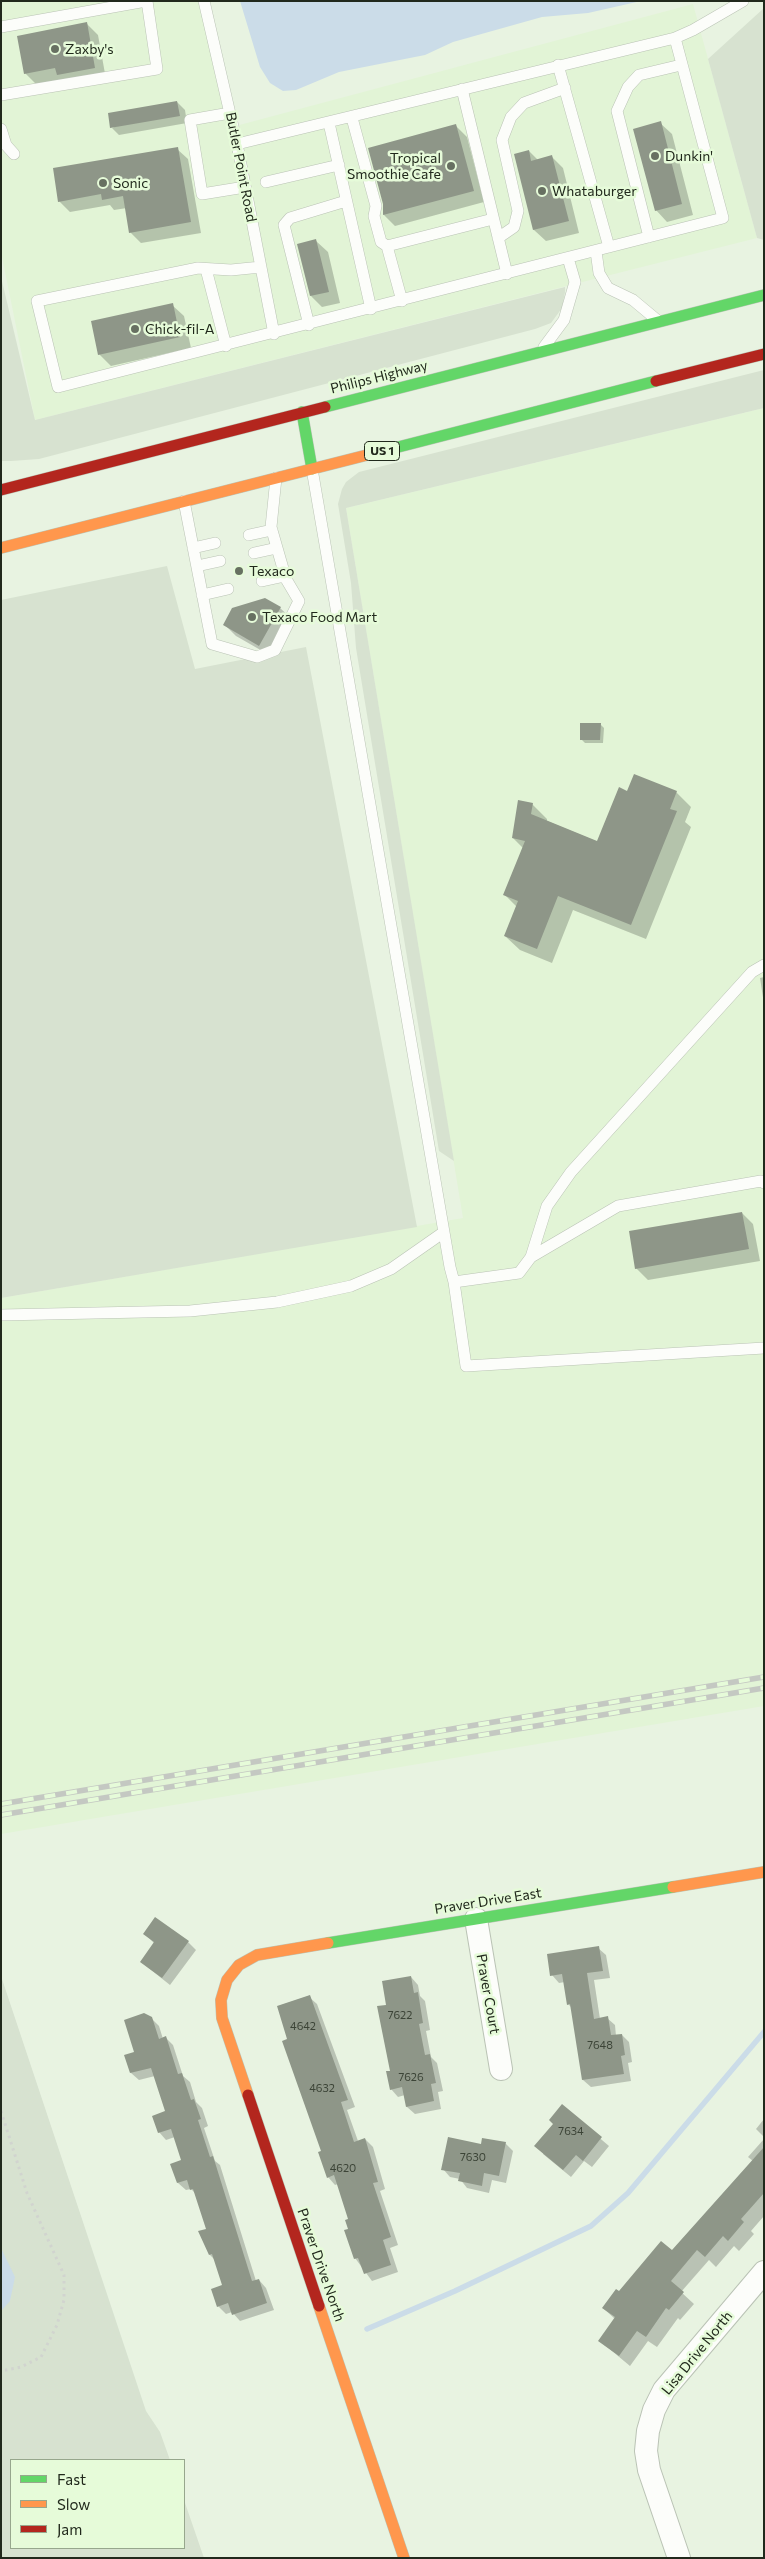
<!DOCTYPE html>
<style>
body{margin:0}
#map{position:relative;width:765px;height:2559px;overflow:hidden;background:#e8f3e1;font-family:Commissioner,sans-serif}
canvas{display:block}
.frame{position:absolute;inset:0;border:2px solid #21291c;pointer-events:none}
.legend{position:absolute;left:10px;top:2459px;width:175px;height:90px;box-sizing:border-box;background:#e6fbd9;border:1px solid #97a78d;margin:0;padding:6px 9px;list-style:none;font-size:15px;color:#21291c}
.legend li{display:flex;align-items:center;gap:10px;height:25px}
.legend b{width:25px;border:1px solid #97a78d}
</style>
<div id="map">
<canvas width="765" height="2559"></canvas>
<div class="frame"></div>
<ul class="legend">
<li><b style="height:6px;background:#63d668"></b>Fast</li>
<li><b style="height:6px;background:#ff974d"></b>Slow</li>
<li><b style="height:6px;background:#b3261e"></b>Jam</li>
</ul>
</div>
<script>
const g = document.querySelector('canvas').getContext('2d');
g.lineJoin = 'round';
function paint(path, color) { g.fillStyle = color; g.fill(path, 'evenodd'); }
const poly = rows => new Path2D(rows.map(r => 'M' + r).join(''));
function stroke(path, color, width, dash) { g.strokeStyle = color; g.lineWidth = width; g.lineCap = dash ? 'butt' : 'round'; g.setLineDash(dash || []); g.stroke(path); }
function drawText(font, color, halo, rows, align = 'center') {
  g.font = font + ' Commissioner,sans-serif'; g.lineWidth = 5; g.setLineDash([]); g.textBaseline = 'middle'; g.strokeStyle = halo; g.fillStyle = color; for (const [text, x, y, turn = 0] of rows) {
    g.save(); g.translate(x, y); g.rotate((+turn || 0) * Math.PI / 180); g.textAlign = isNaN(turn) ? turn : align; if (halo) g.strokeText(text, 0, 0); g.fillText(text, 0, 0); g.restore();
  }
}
const built = poly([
 [1,1,210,1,232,127,693,4,757,238,35,420,1,252],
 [764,408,764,1706,1,1834,1,1298,463,1218,346,508]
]);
const green = poly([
 [764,8,764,240,757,238,708,59],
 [1,277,35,420,565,287,565,292,562,308,551,323,535,329,39,459,11,461,1,461],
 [764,370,764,408,346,508,454,1161,439,1151,356,648,351,583,338,504,342,489,346,482,359,472],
 [167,566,195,669,306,647,417,1227,1,1298,1,600],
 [1,1976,146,2411,160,2432,170,2460,11,2460,11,2548,184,2548,184,2500,204,2558,1,2558]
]);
const water = poly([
 [240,1,641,1,588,13,542,17,453,42,425,55,339,72,296,90,283,91,270,83,260,67],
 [1,2248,15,2277,10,2301,1,2311]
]);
const shadow = poly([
 [87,24,98,35,106,79,37,85,25,73],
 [177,102,185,110,187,123,119,135,112,128],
 [660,123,672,134,693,215,667,222,656,210],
 [455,125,467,137,484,202,395,226,384,215,384,204],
 [177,149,188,159,201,233,141,243,130,232,127,208,114,210,110,205,70,212,59,201],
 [529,151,538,160,552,157,563,168,579,233,546,241,534,230,515,155],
 [316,241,328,252,340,303,322,307,311,296],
 [172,305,184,316,191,348,111,366,99,354],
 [280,608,292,619,271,656,236,636,225,625],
 [600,724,604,728,603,743,585,743,581,739],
 [628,792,676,792,691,807,685,822,691,827,646,939,573,910,552,963,520,950,505,936,517,907,505,895,523,848,513,838,532,804,547,819,547,821,598,842],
 [764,977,764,1004,760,978],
 [742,1213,753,1224,760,1261,648,1280,636,1268],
 [145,1934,188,1942,196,1950,170,1985,141,1962,155,1944],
 [598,1948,606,1955,610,1978,594,1980,600,2019,607,2018,615,2025,616,2036,622,2035,629,2042,632,2062,628,2063,631,2081,591,2087,583,2080,572,2008,568,2004,565,1982,559,1983,552,1975],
 [411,1977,418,1985,420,1996,425,2001,430,2030,426,2031,431,2057,437,2063,443,2091,438,2092,441,2109,415,2114,407,2107,405,2095,398,2097,391,2089,388,2006],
 [309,1997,317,2004,355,2107,347,2110,358,2141,365,2139,373,2147,385,2189,380,2191,398,2245,390,2248,398,2272,372,2281,355,2258,350,2220,338,2184,335,2185,328,2177,323,2152,289,2040],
 [151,2018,159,2026,163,2039,166,2038,173,2045,183,2076,190,2082,196,2102,202,2108,208,2126,204,2128,215,2161,220,2165,256,2281,259,2280,266,2288,274,2310,240,2321,232,2312,226,2314,218,2306,224,2286,216,2261,210,2255,207,2229,195,2193,191,2189,186,2190,178,2183,172,2165,182,2161,175,2137,166,2140,159,2132,167,2112,155,2076,139,2080,131,2073,135,2053],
 [562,2106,609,2146,592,2167,584,2161,571,2177,543,2154],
 [764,2119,764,2137,756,2129],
 [764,2139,764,2216,751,2231,754,2234,739,2251,734,2246,716,2267,709,2260,681,2292,694,2304,680,2320,678,2318,657,2347,648,2341,630,2366,600,2341,615,2319,603,2308,619,2292,672,2252,753,2161,748,2157],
 [505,2143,513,2151,506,2183,492,2180,489,2193,467,2188,460,2179,450,2177,443,2169,482,2145]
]);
const stream = poly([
 [367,2329,455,2291,591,2226,628,2193,764,2032]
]);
const building = poly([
 [87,22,95,68,57,75,55,68,24,74,17,36],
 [177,101,180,116,110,128,108,113],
 [661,121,682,204,655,211,633,129],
 [456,124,474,191,383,215,383,204,368,148],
 [178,147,191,222,129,233,123,196,102,200,101,194,58,202,53,168],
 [529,150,531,161,552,155,569,221,533,230,514,154],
 [316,239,329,292,310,296,297,244],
 [173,303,180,337,98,355,91,321],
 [265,598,281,607,259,646,223,625,232,608],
 [580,723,601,723,600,740,580,740],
 [634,774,677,791,670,809,677,811,631,925,558,896,537,949,504,936,518,901,503,895,525,841,512,838,518,800,533,803,531,814,597,841,619,787,627,791],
 [742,1212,749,1249,635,1269,629,1231],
 [155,1917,189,1941,162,1978,140,1962,154,1942,143,1934],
 [599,1946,603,1971,587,1973,594,2019,608,2016,611,2035,622,2034,625,2055,621,2056,624,2074,582,2080,570,2004,567,2005,562,1974,550,1976,547,1954],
 [411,1976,414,1993,418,1992,423,2023,419,2024,425,2055,430,2054,436,2083,431,2084,434,2101,406,2107,402,2087,390,2090,386,2071,390,2071,377,2006,386,2005,382,1981],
 [310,1995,348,2100,341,2102,354,2142,365,2138,378,2182,373,2183,391,2237,383,2240,391,2265,364,2274,358,2258,354,2259,344,2230,348,2229,345,2220,348,2219,334,2175,327,2178,318,2152,321,2151,282,2041,287,2039,277,2006],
 [144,2013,152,2017,159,2039,166,2036,178,2074,182,2073,191,2100,194,2099,201,2119,198,2120,210,2157,213,2156,252,2281,259,2279,267,2303,232,2315,228,2303,217,2307,211,2289,222,2285,212,2254,209,2255,198,2231,206,2229,193,2189,190,2190,187,2180,177,2183,170,2164,181,2160,171,2129,158,2133,152,2116,165,2111,151,2068,130,2073,124,2055,134,2052,124,2020],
 [562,2104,602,2137,583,2161,576,2155,563,2170,534,2146,553,2124,549,2120],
 [448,2137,481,2144,482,2138,506,2142,499,2176,484,2173,482,2186,458,2181,460,2173,441,2170],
 [764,2147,764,2193,741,2219,744,2222,728,2241,723,2236,705,2257,697,2250,671,2281,684,2292,669,2310,666,2308,646,2337,637,2331,619,2356,598,2341,615,2317,602,2308,616,2289,619,2291,661,2241,672,2250]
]);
const path = poly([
 [1,2111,27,2193,64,2275,64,2300,57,2325,41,2357,21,2367,1,2371]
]);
const lane = poly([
 [204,1,237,144,274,334],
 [1,27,146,1],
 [558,65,609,247],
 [462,89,507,274],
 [1,95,157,69,147,1],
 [230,113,190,120,202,194,245,187],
 [352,118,376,206,374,216,381,242,387,246,402,301],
 [329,123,371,309],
 [1,129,6,145,14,154],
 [237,144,675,38,693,30,743,1],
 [266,182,339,165],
 [649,237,617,111,628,87,639,75,681,65],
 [498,238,514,227,518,211,502,140,511,117,524,103,565,88],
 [387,246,493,219],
 [596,251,599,273,608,288,633,300,657,320],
 [261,267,231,270,198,268,37,301,58,387,723,218,675,38],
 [206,269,226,346],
 [309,325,284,225,290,218,346,201],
 [544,347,564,320,575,282,568,258],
 [312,469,450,1267,454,1282,466,1366,764,1348],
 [184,501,212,644,257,657,275,650,299,601,286,579,271,527,276,478],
 [249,535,272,530],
 [193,548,215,543],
 [254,553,277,548],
 [197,566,220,561],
 [262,581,285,576],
 [202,595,228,589],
 [531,1257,618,1206,761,1181,764,1183],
 [454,1282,519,1273,531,1257,547,1206,571,1172,752,972,764,965],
 [1,1315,190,1311,277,1302,351,1286,391,1269,444,1232]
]);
const street = poly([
 [476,1919,501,2069],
 [679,2558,649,2470,646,2451,648,2431,654,2410,664,2390,764,2272]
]);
const fast = poly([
 [325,407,764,295],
 [302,412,312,469],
 [371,454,656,381],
 [328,1943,673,1887]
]);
const slow = poly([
 [1,548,371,454],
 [673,1887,764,1872],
 [248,2095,222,2018,221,2000,227,1980,239,1965,257,1955,328,1943],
 [319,2306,404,2558]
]);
const jam = poly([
 [656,381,764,354],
 [1,490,325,407],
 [248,2095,319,2306]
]);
const rail = poly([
 [1,1804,764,1677],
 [1,1815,764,1688]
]);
const markers = [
 [55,49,5,"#677061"],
 [655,156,5,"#677061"],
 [451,166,5,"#677061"],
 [103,183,5,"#677061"],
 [542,191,5,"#677061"],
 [135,329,5,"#677061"],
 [239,571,5,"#677061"],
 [252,617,5,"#677061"]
];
const numberNames = [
 ["7622",400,2015],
 ["4642",303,2026],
 ["7648",600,2045],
 ["7626",411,2077],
 ["4632",322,2088],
 ["7634",571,2131],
 ["7630",473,2157],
 ["4620",343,2168]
];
const shields = [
 [382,451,35]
];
const shieldNames = [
 ["US 1",382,451]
];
const poiNames = [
 ["Zaxby's",65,49],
 ["Dunkin'",665,156],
 ["Tropical",441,158,"right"],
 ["Smoothie Cafe",441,174,"right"],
 ["Sonic",113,183],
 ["Whataburger",552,191],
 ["Chick-fil-A",145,329],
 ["Texaco",249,571],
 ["Texaco Food Mart",262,617]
];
const streetNames = [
 ["Butler Point Road",241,167,79],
 ["Philips Highway",379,377,-14],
 ["Praver Drive East",488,1901,-9],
 ["Praver Court",488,1994,80],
 ["Praver Drive North",321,2265,71],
 ["Lisa Drive North",697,2353,-51]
];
paint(built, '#e2f4d6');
paint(green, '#d7e2d0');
paint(water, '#cbdce8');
paint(shadow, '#0003');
stroke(stream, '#cbdce8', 5.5);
paint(building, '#8e9688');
stroke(lane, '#bac3b5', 12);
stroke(street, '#bac3b5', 24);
stroke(fast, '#bac3b5', 12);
stroke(slow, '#bac3b5', 12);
stroke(jam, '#bac3b5', 12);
stroke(path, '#d1d4cf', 3, [2.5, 4]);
stroke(lane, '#fcfdfa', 11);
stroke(street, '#fcfdfa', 22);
stroke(fast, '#63d668', 11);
stroke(slow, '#ff974d', 11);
stroke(jam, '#b3261e', 11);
stroke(rail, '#c4c8c2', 5.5);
stroke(rail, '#e6fbd9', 4, [11]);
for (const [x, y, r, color] of markers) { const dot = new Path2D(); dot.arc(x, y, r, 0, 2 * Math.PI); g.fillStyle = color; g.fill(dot); stroke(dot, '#e6fbd9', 2); }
drawText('11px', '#3c4437', null, numberNames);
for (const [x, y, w] of shields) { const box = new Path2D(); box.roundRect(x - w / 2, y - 9.5, w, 19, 4); g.fillStyle = '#e6fbd9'; g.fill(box); stroke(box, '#21291c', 1); }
drawText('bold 12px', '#21291c', null, shieldNames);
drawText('14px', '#21291c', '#e6fbd9', poiNames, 'left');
drawText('14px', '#21291c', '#e6fbd9', streetNames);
</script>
